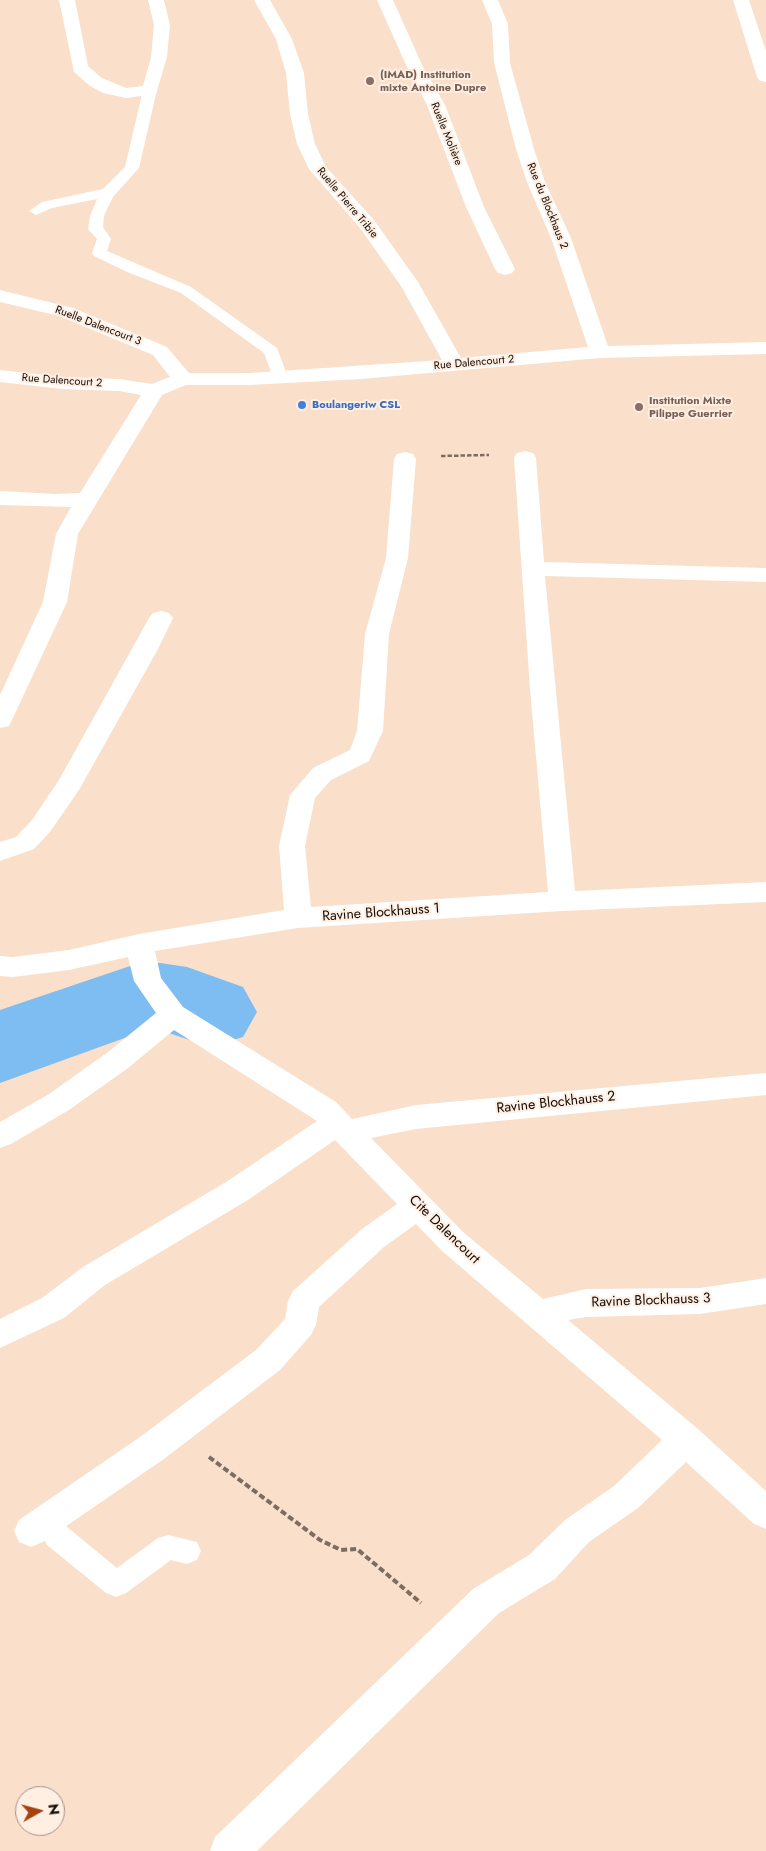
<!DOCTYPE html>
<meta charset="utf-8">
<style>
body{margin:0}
#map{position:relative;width:766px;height:1851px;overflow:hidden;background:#fadfca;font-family:Jost,sans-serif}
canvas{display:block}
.north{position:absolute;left:15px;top:1786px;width:50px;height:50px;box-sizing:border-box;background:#ffeee2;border:1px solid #a09289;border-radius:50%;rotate:83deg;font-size:14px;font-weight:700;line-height:20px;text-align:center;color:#120904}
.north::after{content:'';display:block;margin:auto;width:18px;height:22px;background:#a6420e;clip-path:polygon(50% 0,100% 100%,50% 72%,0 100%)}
</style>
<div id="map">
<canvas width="766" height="1851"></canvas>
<div class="north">N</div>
</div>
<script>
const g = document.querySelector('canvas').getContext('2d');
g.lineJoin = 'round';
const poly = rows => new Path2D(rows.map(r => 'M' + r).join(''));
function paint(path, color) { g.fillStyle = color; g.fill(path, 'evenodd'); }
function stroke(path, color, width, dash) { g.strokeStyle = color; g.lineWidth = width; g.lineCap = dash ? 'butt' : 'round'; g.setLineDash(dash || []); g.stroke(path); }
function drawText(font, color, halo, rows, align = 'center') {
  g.font = font + ' Jost,sans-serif'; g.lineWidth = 4; g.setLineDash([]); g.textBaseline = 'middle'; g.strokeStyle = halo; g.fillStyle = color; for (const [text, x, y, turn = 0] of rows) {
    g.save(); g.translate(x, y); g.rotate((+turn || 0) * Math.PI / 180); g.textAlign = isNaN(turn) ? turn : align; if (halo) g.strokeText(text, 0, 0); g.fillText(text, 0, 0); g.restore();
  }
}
const river = poly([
 [139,963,160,963,187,967,243,987,257,1012,243,1037,210,1047,169,1033,144,1031,0,1083,0,1010,139,963]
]);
const pathFar1 = poly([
 [441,456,489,455]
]);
const path = poly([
 [209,1457,320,1540,341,1550,357,1549,421,1603]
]);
const service = poly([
 [150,86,157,90,139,168,113,197,104,216,103,227,111,239,107,251,191,287,277,348,288,377,286,380,274,380,264,353,181,293,127,272,94,256,92,253,97,239,88,229,90,216,97,199,52,208,36,215,29,211,42,202,103,189,125,167,143,90,150,86],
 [46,1508,56,1511,67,1527,117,1568,158,1538,168,1535,197,1542,201,1551,197,1560,187,1564,171,1560,126,1593,116,1597,106,1593,47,1545,33,1520,36,1511,46,1508]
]);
const minor = poly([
 [59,0,75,0,88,66,102,78,126,88,143,86,151,57,154,25,148,0,164,0,170,25,167,57,156,94,126,98,103,93,90,86,74,72,59,0],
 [254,0,270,0,292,39,304,73,308,114,315,144,326,167,374,220,418,282,461,358,588,347,551,238,527,182,516,149,494,63,492,24,482,0,498,0,508,24,510,63,534,149,545,182,571,238,608,346,766,342,766,354,600,358,361,379,250,385,186,385,162,395,78,534,67,602,12,720,9,726,0,728,0,695,43,602,56,534,71,507,0,505,0,491,55,494,80,493,141,395,119,391,63,389,0,382,0,370,63,377,119,379,152,384,170,377,153,355,59,316,0,302,0,290,73,308,167,347,189,373,250,373,442,360,401,286,360,228,309,169,297,144,290,114,286,73,276,39,254,0],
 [377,0,393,0,423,67,445,105,484,207,515,269,512,273,505,275,498,273,495,269,466,207,427,105,407,67,377,0],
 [733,0,749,0,766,51,766,82,760,81,757,77,733,0],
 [525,451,533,453,536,458,544,562,766,568,766,582,545,576,575,891,766,882,766,902,562,911,298,928,155,951,161,978,183,1007,336,1102,352,1119,416,1105,766,1073,766,1095,416,1129,371,1138,463,1232,543,1299,586,1289,700,1288,766,1278,766,1304,700,1314,586,1317,568,1320,698,1429,766,1491,766,1529,754,1524,686,1462,638,1508,589,1542,555,1579,499,1613,257,1851,210,1851,215,1837,473,1589,529,1555,565,1520,614,1486,662,1440,441,1250,416,1224,384,1247,319,1307,316,1325,311,1335,280,1370,164,1459,43,1542,31,1547,19,1542,14,1531,19,1520,140,1437,256,1350,285,1319,288,1301,293,1291,362,1229,397,1204,335,1140,248,1200,105,1285,64,1318,0,1348,0,1319,42,1298,83,1267,226,1182,317,1121,174,1030,128,1068,69,1110,11,1144,0,1148,0,1122,49,1094,108,1052,156,1013,134,981,128,957,69,970,13,977,0,976,0,956,13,957,69,950,139,934,284,910,279,846,290,795,313,768,350,750,357,731,365,634,386,558,394,459,397,454,405,452,413,454,416,459,408,558,389,634,383,731,369,761,331,780,315,798,305,846,311,907,548,892,530,689,514,458,517,453,525,451],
 [161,611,169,613,173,618,158,649,79,790,50,832,34,849,0,861,0,842,16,837,32,820,59,780,149,618,153,613,161,611]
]);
const markers = [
 [370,81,5,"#8d6e63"],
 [302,405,5,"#3f7fe0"],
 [639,407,5,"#8d6e63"]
];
const farEducationnames = [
 ["(IMAD) Institution",380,75],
 ["mixte Antoine Dupre",380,88],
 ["Institution Mixte",649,401],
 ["Pilippe Guerrier",649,414]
];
const farStreetnames = [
 ["Ruelle Molière",446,134,68],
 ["Ruelle Pierre Tribie",347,203,50],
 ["Rue du Blockhaus 2",547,206,68],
 ["Ruelle Dalencourt 3",98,326,21],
 ["Rue Dalencourt 2",474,363,-5],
 ["Rue Dalencourt 2",62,381,4]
];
const farShopnames = [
 ["Boulangeriw CSL",312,405]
];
const streetNames = [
 ["Ravine Blockhauss 1",381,913,-4],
 ["Ravine Blockhauss 2",556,1103,-6],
 ["Cite Dalencourt",444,1230,44],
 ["Ravine Blockhauss 3",651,1301,-2]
];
paint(river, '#7ebdf2');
stroke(pathFar1, '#7d6c5f', 2.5, [4.5, 2]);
stroke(path, '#7d6c5f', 4, [6, 3]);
paint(service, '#fff');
paint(minor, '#fff');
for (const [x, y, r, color] of markers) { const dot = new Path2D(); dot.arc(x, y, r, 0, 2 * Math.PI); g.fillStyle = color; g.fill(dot); stroke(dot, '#ffeee2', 2); }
drawText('bold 11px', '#785e54', '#ffeee2', farEducationnames, 'left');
drawText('11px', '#120904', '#ffeee2', farStreetnames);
drawText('bold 11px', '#366cbe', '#ffeee2', farShopnames, 'left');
drawText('14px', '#120904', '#ffeee2', streetNames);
</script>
